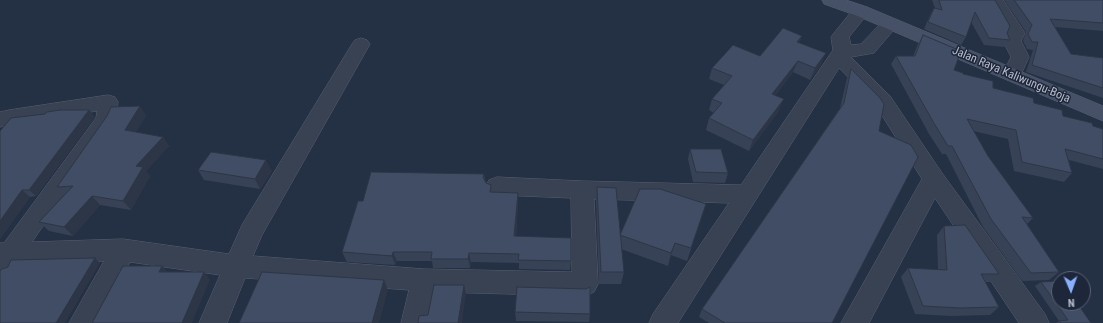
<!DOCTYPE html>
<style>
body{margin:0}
#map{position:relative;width:1103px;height:323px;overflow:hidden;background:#243044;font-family:"Roboto Condensed",sans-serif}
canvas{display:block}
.north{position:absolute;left:1051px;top:271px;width:40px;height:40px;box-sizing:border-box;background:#1d2739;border:1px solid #5a6374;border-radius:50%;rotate:178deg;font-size:11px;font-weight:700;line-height:16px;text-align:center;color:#b6bdcd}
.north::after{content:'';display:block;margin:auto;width:14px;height:18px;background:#89b0ff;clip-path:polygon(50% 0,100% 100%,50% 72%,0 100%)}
</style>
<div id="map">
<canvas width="1103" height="323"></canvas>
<div class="north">N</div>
</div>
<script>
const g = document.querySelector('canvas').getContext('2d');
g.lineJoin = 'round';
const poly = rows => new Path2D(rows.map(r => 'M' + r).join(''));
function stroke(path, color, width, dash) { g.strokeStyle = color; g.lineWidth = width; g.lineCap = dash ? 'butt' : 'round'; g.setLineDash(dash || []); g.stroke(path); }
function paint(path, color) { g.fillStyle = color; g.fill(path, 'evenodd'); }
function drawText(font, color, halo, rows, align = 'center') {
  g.font = font + ' "Roboto Condensed",sans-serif'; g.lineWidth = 3; g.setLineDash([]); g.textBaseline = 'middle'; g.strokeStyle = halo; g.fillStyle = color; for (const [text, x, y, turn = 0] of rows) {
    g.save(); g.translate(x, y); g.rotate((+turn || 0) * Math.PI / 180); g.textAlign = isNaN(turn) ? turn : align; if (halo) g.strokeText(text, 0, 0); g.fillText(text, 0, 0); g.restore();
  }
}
const street = poly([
 [987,0,1003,0,1025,33,1021,41,1029,57,1019,79,1012,81,1005,79,1002,75,1011,57,1003,41,1007,33,987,0],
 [861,6,867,7,870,11,849,37,851,45,861,44,884,20,890,19,896,20,899,24,874,53,851,57,890,96,942,173,1045,314,1049,323,1019,323,935,198,869,323,841,323,922,179,876,106,839,68,678,323,649,323,653,314,729,203,594,199,598,284,594,292,585,296,435,292,429,323,401,323,409,290,245,278,227,323,199,323,220,275,130,262,97,323,69,323,104,261,17,264,13,271,4,274,0,272,0,243,4,243,96,118,97,111,11,124,0,127,0,112,9,110,108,95,115,97,118,102,116,119,113,124,32,242,123,239,229,254,242,225,352,44,355,40,361,38,367,40,370,44,262,235,253,256,424,269,572,272,571,198,497,195,489,192,486,186,489,180,497,177,582,181,741,185,833,50,831,37,834,33,855,7,861,6]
]);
const secondary = poly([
 [822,0,846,0,867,7,1103,106,1103,121,855,15,824,4,822,0]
]);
const wall = poly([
 [932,0,995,0,1010,40,1004,47,984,45,971,22,966,37,961,45,924,29,930,15,934,8,935,8],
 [1004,0,1103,0,1103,31,1055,27,1071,54,1103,58,1103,98,1026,72,1033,50,1027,49,1023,41,1026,32],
 [923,35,954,70,993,88,1034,103,1063,116,1093,126,1103,129,1103,169,1069,160,1072,173,1064,182,1014,171,1008,139,973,131,988,156,1033,218,1027,224,1059,272,1049,280,1022,281,983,227,946,154,942,154,929,134,891,64,896,56,913,56,918,44],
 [802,36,799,43,821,65,810,80,793,72,775,96,779,111,749,151,706,130,709,118,714,113,709,110,712,99,724,85,709,79,712,68,760,56],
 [851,69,832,323,709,323,699,317,702,309,840,108,847,78],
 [45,114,95,117,36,196,30,197,0,239,0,131],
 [146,115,136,132,163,137,169,146,146,171,150,176,131,210,100,205,73,236,49,231,39,222,65,195,57,187],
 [690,149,728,173,725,183,693,182,688,159],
 [198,170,272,171,260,189,204,180],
 [484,174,485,180,492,192,518,193,518,202,516,236,571,261,570,270,519,269,519,263,471,262,470,268,433,268,432,261,397,261,395,265,347,262,342,252,363,201],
 [597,187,620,235,706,204,687,261,671,255,668,266,621,249,624,272,621,284,599,284,596,201],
 [944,226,999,274,990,282,985,282,999,307,990,315,951,316,915,314,901,277,908,268,938,270,937,235],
 [1041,282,1059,303,1078,303,1077,303,1091,323,1056,323,1059,321,1035,286],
 [515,312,590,314,589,322,516,321]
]);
const shadedWall = poly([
 [802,36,798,47,797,42],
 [826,53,821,65,810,80,815,68],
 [798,61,793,72,768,105,772,94],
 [784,99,779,111,749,151,753,140],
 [140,106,146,115,132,139,125,130],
 [89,110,95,117,36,196,29,190],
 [163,137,169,146,146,171,150,176,131,210,123,201,136,166],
 [266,160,272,171,260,189,255,179],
 [22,190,30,197,0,239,0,221],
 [518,193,518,202,515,245,514,236],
 [92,196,100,205,73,236,64,227],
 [675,243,671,255,668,266,671,253],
 [393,252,397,261,395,265,392,256],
 [469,253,471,262,470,268,468,259],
 [95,258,100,263,65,323,56,323],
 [162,266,169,273,159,272],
 [204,272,210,280,192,323,182,323],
 [384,280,388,290,379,323,372,323],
 [464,285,466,294,462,323,458,323]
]);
const building = poly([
 [939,0,995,0,1010,26,1007,33,1010,40,989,38,975,12,966,37,928,22,934,8,942,10,939,0],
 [1014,0,1103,0,1103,23,1050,19,1071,54,1103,58,1103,88,1032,65,1038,42,1032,42,1028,34,1032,25,1014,0],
 [783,28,802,36,797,42,826,53,815,68,798,61,772,94,784,99,753,140,709,118,722,103,712,99,732,76,712,68,733,45,760,56,783,28],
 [923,35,961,51,954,70,963,73,963,74,993,81,993,88,1033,98,1034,103,1062,110,1063,116,1092,123,1093,126,1103,129,1103,159,1065,149,1072,173,1022,162,1016,130,967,119,988,156,1033,218,1022,217,1059,272,1031,273,991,219,952,146,948,146,935,125,896,56,915,56,923,35],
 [851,69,880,98,884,104,879,131,911,145,918,157,832,323,725,323,702,309,844,103,851,69],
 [140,106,125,130,163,137,136,166,143,167,123,201,92,196,64,227,39,222,73,186,57,187,107,116,111,107,140,106],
 [60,110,89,110,29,190,22,190,0,221,0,131,11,118,45,114,47,112,60,110],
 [690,149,721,149,728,173,696,172,690,149],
 [211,152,266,160,255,179,198,170,211,152],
 [371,172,484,174,483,177,486,183,491,185,490,192,518,193,514,236,571,238,571,261,518,260,519,254,469,253,468,259,431,259,432,252,393,252,392,256,342,252,358,201,363,201,371,172],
 [597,187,616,188,624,272,601,272,597,187],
 [640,189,660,189,706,204,691,248,675,243,671,253,620,235,640,189],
 [965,225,999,274,981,274,999,307,960,308,923,306,908,268,947,270,944,226,965,225],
 [95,258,56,323,0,323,0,271,2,269,8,267,11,260,95,258],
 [123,266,162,266,159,272,204,272,182,323,92,323,123,266],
 [262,272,384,280,372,323,239,323,262,272],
 [1059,281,1059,303,1077,303,1091,323,1061,323,1059,321,1068,320,1041,282,1059,281],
 [434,285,464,285,458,323,418,323,419,316,428,315,434,285],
 [517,287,586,289,590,287,590,314,515,312,517,287]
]);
const streetNames = [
 ["Jalan Raya Kaliwungu-Boja",1011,75,23]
];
stroke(street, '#576071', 1);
stroke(secondary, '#576071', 1);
paint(street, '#384253');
paint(secondary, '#465167');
paint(wall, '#374256');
paint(shadedWall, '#2d3646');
paint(building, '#404d64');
stroke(building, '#2d3646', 1);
drawText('12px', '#b6bdcd', '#1d2739', streetNames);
</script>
